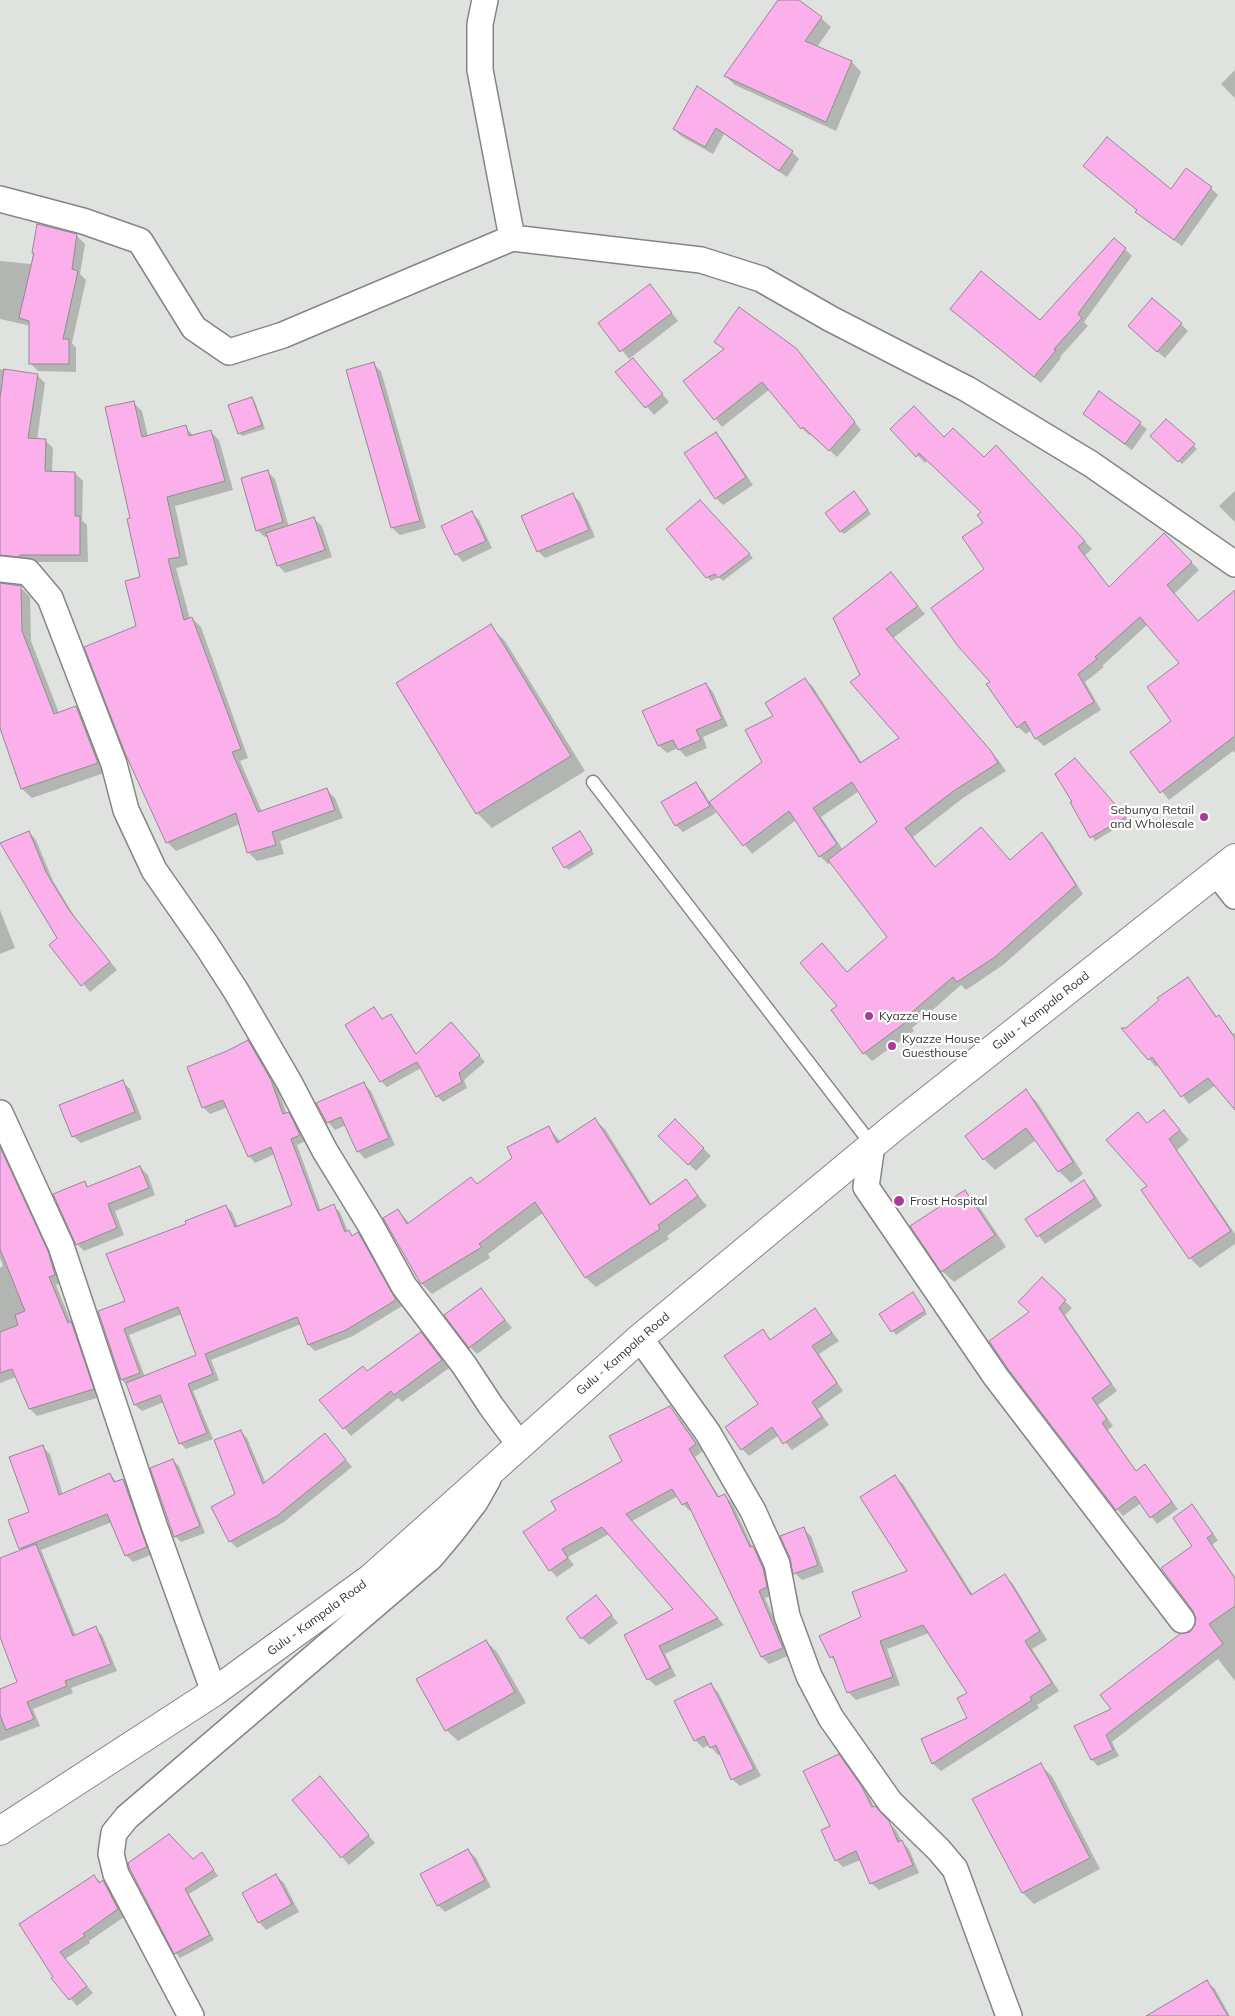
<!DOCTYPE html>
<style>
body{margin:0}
canvas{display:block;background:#dfe2df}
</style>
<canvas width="1235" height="2016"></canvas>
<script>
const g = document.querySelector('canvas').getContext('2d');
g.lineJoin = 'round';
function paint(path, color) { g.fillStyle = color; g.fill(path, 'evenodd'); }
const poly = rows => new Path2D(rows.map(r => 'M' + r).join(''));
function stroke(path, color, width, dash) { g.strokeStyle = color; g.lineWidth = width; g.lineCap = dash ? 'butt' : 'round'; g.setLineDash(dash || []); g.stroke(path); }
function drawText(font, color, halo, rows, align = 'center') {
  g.font = font + ' Mulish,sans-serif'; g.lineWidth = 4.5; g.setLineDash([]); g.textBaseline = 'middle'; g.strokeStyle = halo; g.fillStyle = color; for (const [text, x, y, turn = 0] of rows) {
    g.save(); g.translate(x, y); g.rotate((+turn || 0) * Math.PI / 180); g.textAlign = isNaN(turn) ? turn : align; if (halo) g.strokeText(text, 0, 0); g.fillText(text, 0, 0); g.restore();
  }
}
const shadow = poly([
 [780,0,797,0,821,18,831,27,817,47,852,62,861,72,836,131,735,85,725,76],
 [1235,70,1235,98,1221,84],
 [697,88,792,152,799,159,787,177,724,134,713,154,681,136,674,129],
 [1085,166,1172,191,1211,188,1218,195,1182,246,1144,219,1137,212,1138,211],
 [38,225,77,236,85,244,80,274,86,280,72,343,76,348,76,372,38,371,30,363,31,326,0,319,0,261,31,264],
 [1125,249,1132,256,1084,322,1088,326,1060,357,1061,358,1041,383,959,315,1040,322],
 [650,285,678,321,629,359,600,323],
 [1181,324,1188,331,1165,358,1137,334],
 [716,342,803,357,861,430,837,457,811,434,809,435,802,428,770,389,722,427,685,381,725,350],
 [373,364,381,371,426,528,400,535,392,528],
 [640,367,669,402,654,415,617,372],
 [0,369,37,375,45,383,37,440,45,440,53,448,52,472,75,473,83,481,82,520,87,525,88,562,28,562,0,566],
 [1100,393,1147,429,1132,450,1091,420],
 [252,398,255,402,265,429,242,436,239,433],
 [133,402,142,411,148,437,185,427,194,436,210,431,219,440,233,490,175,506,188,565,176,568,190,619,192,618,201,627,248,758,240,761,262,812,326,789,335,798,343,818,280,841,284,854,257,861,248,852,240,824,176,851,167,842,126,753,141,578,132,519],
 [1166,420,1197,449,1182,464,1152,436],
 [892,429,944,439,984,459,1004,455,1092,549,1085,555,1110,588,1164,534,1199,570,1174,594,1199,622,1235,591,1235,753,1233,751,1169,800,1131,753,1173,721,1181,663,1148,624,1102,666,1104,667,1085,682,1101,710,1044,746,1036,739,1031,730,1026,734,1018,727,992,682,985,523,982,512,928,460,925,463],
 [715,433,723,441,753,485,723,505,716,498],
 [268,472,275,479,289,527,314,519,322,526,332,557,285,573,278,565,268,536,265,537,257,530],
 [1235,491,1235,522,1219,506],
 [573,495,580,502,595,537,545,558,538,551],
 [858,496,871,514,844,534,840,531],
 [700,501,753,558,723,581,719,577,711,581,707,577],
 [472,513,479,520,492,548,463,562,456,554],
 [891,574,925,614,893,638,999,761,1006,771,963,798,913,837,936,868,1010,862,1042,834,1050,842,1083,894,1003,965,966,990,961,985,912,1028,914,1031,872,1061,864,1053,838,1006,847,973,888,937,831,862,828,864,820,856,796,820,752,854,714,805,712,806,716,813,683,832,676,825,696,783,703,791,710,803,763,763,775,716,805,679,813,687,862,763,900,738,862,676],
 [859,791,879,822,843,850,821,817],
 [0,585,20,587,30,597,31,641,59,713,76,707,85,717,107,772,32,798,22,789,3,733,0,704],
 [490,626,505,641,585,771,492,828,477,813],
 [706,684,713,692,728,726,703,737,707,748,686,757,678,748,667,753,659,746,644,712],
 [1079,763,1128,821,1095,841,1072,803],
 [29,832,36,840,53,881,76,919,117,970,90,992,50,945,59,938],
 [580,832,594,854,569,870,565,867],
 [0,910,15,948,0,954],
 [1188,978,1218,1018,1226,1024,1233,1034,1235,1033,1235,1108,1216,1085,1189,1104,1159,1064,1156,1067,1149,1059],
 [374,1008,383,1020,390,1015,396,1021,417,1055,457,1030,485,1062,464,1080,467,1088,443,1102,437,1096,421,1068,387,1087,381,1081,347,1026],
 [248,1041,254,1048,277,1087,287,1114,295,1120,306,1141,297,1145,321,1211,333,1206,340,1212,348,1232,353,1236,358,1234,364,1240,402,1306,353,1336,315,1351,309,1345,301,1324,211,1360,219,1380,193,1391,213,1439,186,1449,180,1443,164,1402,142,1411,135,1405,128,1386,122,1380,99,1312,126,1301,188,1224,226,1206,232,1212,238,1227,294,1205,275,1154,255,1163,249,1156,228,1107,210,1114,203,1107,228,1052],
 [182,1314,198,1356,145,1377,129,1335],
 [122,1081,130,1089,142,1119,81,1143,73,1136],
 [363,1083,371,1091,395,1145,365,1159,358,1151,346,1125,335,1130,328,1122],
 [1026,1091,1037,1102,1083,1174,1071,1183,1059,1171,1036,1140,995,1170,984,1159,966,1136],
 [1164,1111,1189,1140,1177,1150,1235,1234,1235,1244,1200,1268,1190,1258,1143,1190,1149,1187,1148,1124],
 [595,1120,605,1129,652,1205,686,1181,707,1206,667,1236,669,1239,596,1287,586,1278,544,1212,488,1254,490,1258,432,1294,422,1284,385,1218,398,1210,410,1224,478,1185,514,1158,549,1128,561,1142],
 [675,1120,711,1156,696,1171,659,1136],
 [0,1157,13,1179,21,1186,55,1260,62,1282,56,1285,72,1324,78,1330,100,1397,37,1416,30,1409,16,1377,0,1383,0,1268,3,1266,0,1258],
 [140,1167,148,1175,155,1195,115,1211,124,1235,84,1251,77,1244,84,1183,89,1187],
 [1084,1182,1091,1189,1102,1206,1045,1244,1027,1219],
 [964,1191,976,1202,1006,1247,954,1282,942,1271],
 [1042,1279,1072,1308,1065,1315,1117,1391,1098,1405,1113,1426,1108,1430,1137,1472,1145,1466,1178,1509,1157,1524,1141,1503,1123,1516,1117,1509,1031,1313],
 [481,1290,512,1328,477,1354,470,1347],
 [913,1294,927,1314,896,1335,881,1314],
 [815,1310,839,1341,819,1354,843,1391,818,1409,829,1425,792,1450,779,1435,749,1456,742,1449,760,1404,763,1331,772,1341],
 [421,1333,449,1368,402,1402,398,1398,351,1436,321,1400,367,1372],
 [670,1408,677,1415,703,1451,695,1457,720,1498,725,1496,732,1503,753,1548,760,1554,770,1577,773,1595,765,1598,790,1655,769,1664,762,1657,692,1510,690,1511,683,1504,678,1496,632,1521,724,1625,665,1654,676,1676,656,1686,648,1679,625,1635,675,1609,609,1534,568,1557,574,1565,557,1577,550,1570,525,1533,623,1461],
 [240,1431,247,1438,266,1483,331,1442,352,1467,284,1522,237,1548,230,1541,237,1495],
 [43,1447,50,1454,63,1495,110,1474,117,1483,123,1480,130,1487,153,1554,133,1562,126,1555,112,1522,41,1550,76,1636,95,1628,102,1635,117,1671,71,1688,73,1693,33,1709,40,1726,0,1741,0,1690,19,1683,0,1633,0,1560,23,1550,20,1548,30,1512],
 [173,1460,179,1466,205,1533,181,1542,175,1536],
 [895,1477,903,1484,973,1595,1005,1576,1013,1584,1047,1640,1032,1649,1059,1691,1037,1705,1039,1708,941,1771,933,1764,923,1739,968,1718,969,1693,929,1633,887,1649,900,1685,856,1700,848,1692,838,1664,831,1657,863,1617,909,1571],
 [1192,1506,1218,1540,1212,1545,1235,1577,1235,1681,1218,1659,1112,1742,1119,1756,1098,1766,1092,1760,1076,1727,1113,1709,1196,1626,1198,1618],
 [804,1529,811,1536,824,1572,802,1580,795,1573],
 [596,1597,618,1623,589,1645,582,1638],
 [486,1641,497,1652,526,1703,458,1741,446,1730],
 [711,1685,718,1692,761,1776,740,1786,732,1779,721,1754,718,1755,709,1745,703,1748,695,1740],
 [838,1755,846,1763,869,1796,874,1807,896,1830,902,1842,909,1849,919,1873,879,1890,871,1883,861,1860,843,1867,836,1860,832,1826],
 [1040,1765,1052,1776,1100,1869,1034,1904,1023,1893,974,1800],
 [327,1785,375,1843,349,1865,294,1800],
 [468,1850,476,1858,491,1887,445,1912,438,1905],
 [202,1854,218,1876,189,1894,214,1940,180,1958,176,1953,131,1868,193,1860],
 [276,1876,284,1883,299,1912,266,1930,259,1922],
 [94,1877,109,1888,124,1917,89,1941,90,1943,65,1959,93,1993,77,2006,53,1978,55,1977,20,1924],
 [1207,1982,1215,1989,1230,2016,1148,2016]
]);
const building = poly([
 [778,0,799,0,822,17,805,41,852,61,826,122,724,76,778,0],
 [697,86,793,151,779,171,716,128,705,147,673,129,697,86],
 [1107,137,1171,189,1186,168,1212,187,1174,240,1135,212,1137,210,1083,166,1107,137],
 [37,224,77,234,72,269,78,271,63,339,69,339,69,364,29,364,29,321,19,318,34,253,32,253,37,224],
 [1114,238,1126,248,1078,314,1082,318,1054,349,1056,350,1034,377,950,309,981,271,1040,320,1114,238],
 [650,284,672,313,620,352,598,323,650,284],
 [1152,298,1182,323,1157,352,1128,326,1152,298],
 [739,307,796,348,855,422,829,451,803,427,801,429,762,382,714,420,683,381,724,349,714,342,739,307],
 [633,358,663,394,645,408,615,372,633,358],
 [374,362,420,521,391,528,346,370,374,362],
 [4,369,38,374,28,438,46,439,45,471,75,472,75,516,80,516,80,555,20,555,20,557,0,555,0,398,4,369],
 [1099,391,1141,422,1125,444,1083,414,1099,391],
 [252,397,262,425,238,434,228,405,252,397],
 [134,401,142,437,186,425,189,436,211,430,225,481,167,497,180,557,168,559,184,620,192,617,241,749,232,752,258,812,327,788,335,810,272,832,276,845,247,853,236,813,166,843,125,753,84,647,136,626,125,581,140,577,127,519,130,518,105,407,134,401],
 [914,406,944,437,953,428,984,457,996,445,1085,541,1078,547,1109,587,1164,533,1192,562,1167,585,1198,621,1235,590,1235,736,1160,793,1130,752,1171,721,1147,687,1179,663,1140,617,1095,657,1097,659,1078,674,1094,702,1035,739,1025,721,1017,728,986,684,990,682,957,645,931,608,984,569,962,537,983,523,977,515,981,512,919,453,916,457,890,429,914,406],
 [1166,419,1195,444,1178,462,1150,436,1166,419],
 [716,432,746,477,715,499,684,453,716,432],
 [268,470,283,522,256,531,241,478,268,470],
 [854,491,868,510,840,532,825,513,854,491],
 [573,493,589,530,537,552,521,516,573,493],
 [700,500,750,554,718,578,715,574,706,578,666,529,700,500],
 [472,511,486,541,455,555,441,526,472,511],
 [314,517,325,550,277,566,266,533,314,517],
 [891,572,918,606,886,629,991,751,998,763,955,790,905,828,935,867,981,827,1010,860,1042,832,1076,885,995,957,957,982,953,977,904,1019,906,1022,863,1054,831,1010,837,1006,800,963,822,943,847,972,887,937,828,860,877,822,852,782,813,808,837,844,819,857,789,811,743,846,709,802,762,762,745,730,773,716,765,703,805,678,860,763,899,738,850,682,860,675,833,618,891,572],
 [0,583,21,586,22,631,54,714,76,706,98,763,21,789,0,728,0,583],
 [491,624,571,756,476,814,396,683,491,624],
 [706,683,722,719,696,730,701,740,678,750,673,740,658,746,642,711,706,683],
 [1075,758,1126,817,1090,838,1070,802,1072,802,1055,774,1075,758],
 [696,782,710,806,675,826,661,802,696,782],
 [29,831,46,872,69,910,110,962,81,986,49,945,57,938,0,843,29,831],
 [580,831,592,850,564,868,552,848,580,831],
 [1188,977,1216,1017,1219,1015,1235,1038,1235,1110,1208,1078,1181,1097,1152,1057,1148,1060,1121,1028,1126,1028,1159,1000,1157,998,1188,977],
 [374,1007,382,1019,391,1014,416,1054,451,1022,480,1055,459,1073,462,1082,436,1097,417,1062,380,1082,345,1025,374,1007],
 [248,1040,271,1080,283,1114,289,1112,300,1135,291,1139,318,1211,334,1204,345,1232,349,1230,352,1236,358,1232,396,1300,346,1330,308,1345,297,1317,205,1354,213,1374,188,1384,207,1433,179,1444,160,1395,134,1405,126,1383,196,1355,178,1307,124,1329,140,1373,121,1380,98,1311,125,1301,106,1254,186,1224,185,1221,226,1205,235,1227,292,1205,271,1147,248,1157,223,1100,202,1108,187,1067,227,1051,248,1040],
 [123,1080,135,1112,72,1137,59,1105,123,1080],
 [364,1082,389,1138,357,1152,341,1117,327,1123,316,1103,364,1082],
 [1026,1089,1073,1162,1058,1172,1026,1128,983,1160,965,1136,1026,1089],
 [1164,1110,1180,1130,1169,1139,1231,1231,1189,1259,1141,1190,1147,1186,1106,1140,1138,1112,1147,1123,1164,1110],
 [595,1118,650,1205,686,1179,698,1196,658,1225,660,1229,585,1278,535,1202,479,1244,482,1247,421,1284,383,1218,398,1209,407,1224,471,1177,477,1184,512,1158,507,1147,549,1126,557,1143,595,1118],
 [675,1119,704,1148,688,1165,658,1136,675,1119],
 [0,1147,48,1251,55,1275,49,1277,68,1323,71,1321,94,1389,29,1409,12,1369,0,1373,0,1332,18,1325,15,1315,25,1311,0,1249,0,1147],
 [140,1166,149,1188,108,1204,117,1228,76,1245,53,1194,85,1181,87,1187,140,1166],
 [1084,1180,1095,1198,1037,1237,1025,1219,1084,1180],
 [965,1190,995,1235,941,1272,910,1226,965,1190],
 [1042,1277,1066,1300,1059,1308,1111,1384,1092,1398,1107,1419,1102,1423,1136,1471,1145,1464,1172,1502,1150,1518,1135,1496,1116,1510,1008,1369,989,1341,1029,1312,1018,1302,1042,1277],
 [481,1288,505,1320,469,1348,444,1315,481,1288],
 [913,1292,925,1311,891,1332,879,1314,913,1292],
 [815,1308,832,1333,812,1346,837,1383,812,1402,822,1417,783,1444,772,1427,741,1450,725,1427,758,1404,724,1356,763,1329,770,1340,815,1308],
 [421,1332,442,1360,394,1395,391,1391,343,1429,319,1400,363,1366,367,1371,421,1332],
 [670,1406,696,1444,689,1449,718,1497,725,1494,750,1547,753,1546,763,1568,767,1587,759,1591,783,1648,761,1657,687,1502,682,1505,672,1489,626,1514,718,1618,659,1646,670,1668,647,1680,624,1635,673,1609,602,1527,562,1549,568,1558,549,1571,523,1532,556,1510,551,1501,622,1461,609,1436,670,1406],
 [241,1430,263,1484,325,1433,346,1460,277,1516,229,1542,211,1507,235,1494,214,1440,241,1430],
 [43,1445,59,1495,110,1473,114,1482,123,1479,147,1547,125,1556,107,1514,19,1549,8,1520,29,1512,9,1457,43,1445],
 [173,1459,200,1526,174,1537,150,1468,173,1459],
 [895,1475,971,1595,1005,1574,1040,1631,1025,1641,1052,1683,1030,1697,1032,1700,932,1764,921,1739,967,1718,957,1698,967,1693,923,1625,880,1641,893,1677,847,1693,833,1656,830,1658,819,1636,861,1617,852,1592,907,1571,860,1497,895,1475],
 [1192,1504,1213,1534,1207,1538,1235,1578,1235,1606,1209,1624,1223,1644,1106,1735,1113,1750,1091,1760,1074,1726,1111,1709,1100,1695,1180,1634,1190,1632,1195,1625,1196,1618,1193,1611,1161,1568,1192,1546,1173,1518,1192,1504],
 [804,1527,818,1565,793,1574,790,1558,780,1536,804,1527],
 [36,1544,73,1636,96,1626,111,1664,65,1681,67,1686,27,1702,34,1719,6,1730,0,1715,0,1689,17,1682,0,1637,0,1558,36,1544],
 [596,1595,612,1615,581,1639,566,1618,596,1595],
 [486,1640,515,1692,445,1731,416,1679,486,1640],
 [711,1683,754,1769,731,1780,716,1745,710,1748,704,1736,694,1741,674,1701,711,1683],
 [839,1754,862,1787,872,1807,875,1806,889,1821,898,1842,902,1840,913,1865,870,1884,856,1851,835,1861,821,1830,830,1826,803,1771,839,1754],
 [1041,1763,1090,1858,1022,1893,972,1799,1041,1763],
 [320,1776,369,1835,341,1858,292,1800,320,1776],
 [169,1834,193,1859,202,1852,214,1870,185,1889,210,1935,174,1954,130,1869,128,1863,169,1834],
 [468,1849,485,1880,437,1906,420,1874,468,1849],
 [276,1874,292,1904,258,1923,242,1893,276,1874],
 [94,1875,99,1883,103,1880,118,1909,83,1934,85,1936,60,1952,87,1986,69,2000,51,1978,53,1977,19,1924,94,1875],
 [1207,1980,1228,2016,1146,2016,1207,1980]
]);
const lane = poly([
 [593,782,872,1145]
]);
const street = poly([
 [485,0,480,24,480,70,512,238],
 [0,199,83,221,140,241,194,328,229,352,283,335,512,238,701,260,761,279,831,319,967,389,1091,464,1235,564],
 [0,569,28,572,50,598,114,764,126,810,154,870,207,946,236,991,289,1082,325,1151,371,1226,404,1286,464,1365,491,1406,519,1444],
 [1217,873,1235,896],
 [0,1113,61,1246,154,1525,214,1692],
 [872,1145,866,1187,996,1377,1182,1620],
 [640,1338,708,1433,753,1511,777,1564,787,1616,809,1676,831,1718,890,1802,939,1850,955,1869,1009,2016],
 [191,2016,116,1874,111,1854,114,1833,127,1817,431,1557,452,1532,475,1502,488,1479]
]);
const primary = poly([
 [0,1831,214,1692,371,1578,640,1338,893,1128,1235,858]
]);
const markers = [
 [1204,817,5,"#aa3b98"],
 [869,1016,5,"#aa3b98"],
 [892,1046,5,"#aa3b98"],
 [899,1201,6,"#aa3b98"]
];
const poiNames = [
 ["Sebunya Retail",1194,810,"right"],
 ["and Wholesale",1194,824,"right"],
 ["Kyazze House",879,1016],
 ["Kyazze House",902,1039],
 ["Guesthouse",902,1053],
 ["Frost Hospital",910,1201]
];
const streetNames = [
 ["Gulu - Kampala Road",1041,1011,-38],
 ["Gulu - Kampala Road",623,1354,-41],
 ["Gulu - Kampala Road",317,1618,-36]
];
paint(shadow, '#0003');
paint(building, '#fbb0eb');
stroke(building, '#908c8f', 1);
stroke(lane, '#838784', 15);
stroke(street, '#838784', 28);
stroke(primary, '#838784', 30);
stroke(lane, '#fff', 12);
stroke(street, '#fff', 25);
stroke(primary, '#fff', 28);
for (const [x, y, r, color] of markers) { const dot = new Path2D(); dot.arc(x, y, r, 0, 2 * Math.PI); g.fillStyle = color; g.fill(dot); stroke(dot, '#fff', 2); }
drawText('12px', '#353736', '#fff', poiNames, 'left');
drawText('12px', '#353736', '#fff', streetNames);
</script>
